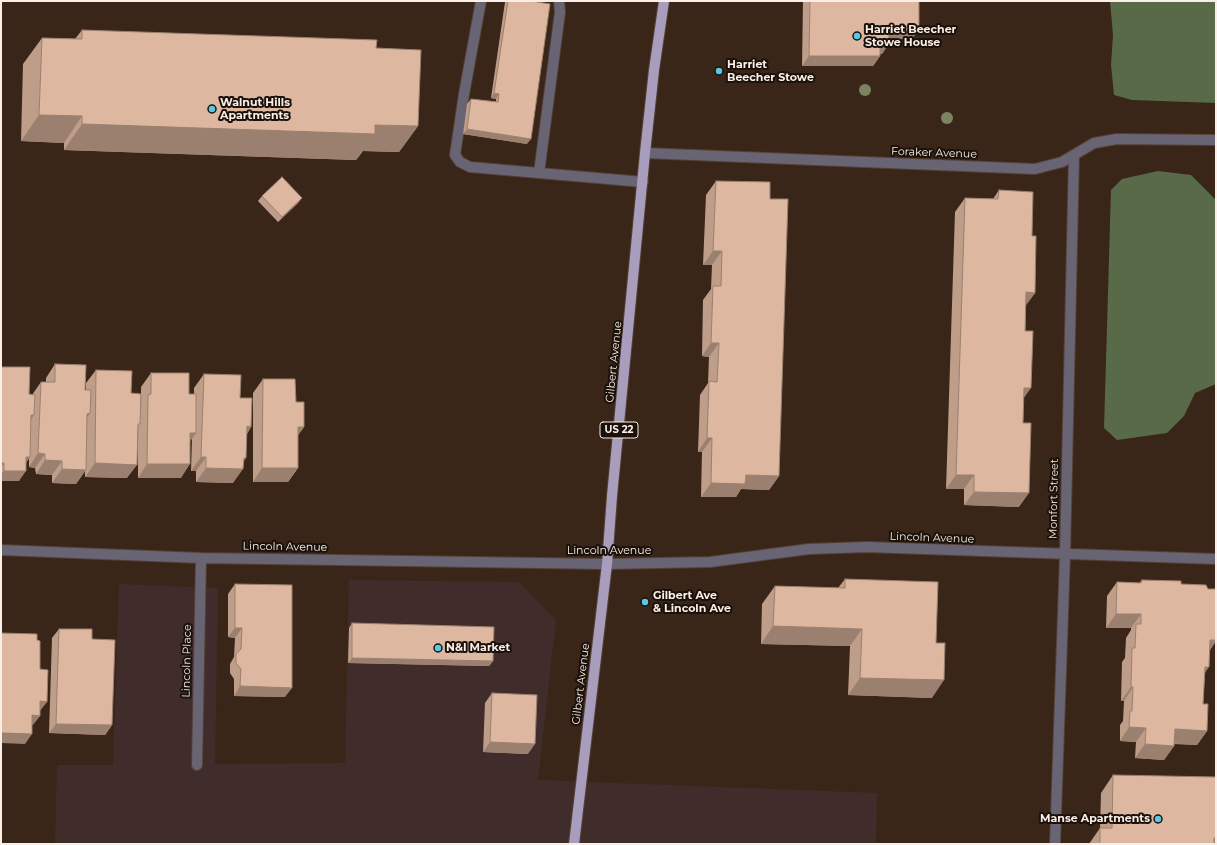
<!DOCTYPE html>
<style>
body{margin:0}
#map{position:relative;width:1217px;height:845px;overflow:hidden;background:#392619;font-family:Montserrat,sans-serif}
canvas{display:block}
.frame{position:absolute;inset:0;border:2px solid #fbeee6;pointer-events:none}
</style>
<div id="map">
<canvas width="1217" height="845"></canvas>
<div class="frame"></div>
</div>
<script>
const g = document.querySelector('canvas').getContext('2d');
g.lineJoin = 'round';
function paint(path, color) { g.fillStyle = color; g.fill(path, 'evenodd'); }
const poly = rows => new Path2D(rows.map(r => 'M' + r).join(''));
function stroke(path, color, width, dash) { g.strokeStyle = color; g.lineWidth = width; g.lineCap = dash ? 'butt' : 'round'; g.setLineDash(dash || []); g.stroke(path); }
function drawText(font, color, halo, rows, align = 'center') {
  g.font = font + ' Montserrat,sans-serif'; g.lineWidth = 4; g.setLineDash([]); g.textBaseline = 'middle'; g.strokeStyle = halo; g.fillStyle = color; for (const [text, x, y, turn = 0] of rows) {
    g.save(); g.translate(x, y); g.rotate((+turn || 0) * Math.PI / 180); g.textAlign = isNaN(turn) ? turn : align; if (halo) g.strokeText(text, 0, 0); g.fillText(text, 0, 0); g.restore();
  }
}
const commercial = poly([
 [349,580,519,582,556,620,538,780,877,793,876,844,55,844,57,765,113,765,119,584,218,588,215,764,345,763]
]);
const forest = poly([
 [1110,1,1216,1,1216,103,1132,100,1114,95,1111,65,1113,35],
 [1158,171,1191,175,1216,200,1216,384,1195,393,1184,416,1167,433,1117,440,1104,428,1111,190,1122,179]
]);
const minor = poly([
 [481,1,464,94,455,155,460,162,470,167,643,182],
 [645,153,1035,169,1062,162,1094,143,1117,139,1216,140],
 [539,173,560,12,559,1],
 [1,550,201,558,607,564,710,562,809,549,867,547,1216,559],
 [197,765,201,558],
 [1055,844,1065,555,1074,155]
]);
const major = poly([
 [574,844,607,564,612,496,645,153,654,70,664,1]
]);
const trees = [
 [865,90],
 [947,118]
];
const wall = poly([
 [506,1,531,1,527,144,463,134,467,104,471,99,496,102,496,99,491,98,505,2],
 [803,1,919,1,912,39,889,39,882,54,880,54,880,56,873,66,802,66],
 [82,30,376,48,418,126,399,152,363,151,356,160,64,150,64,143,21,141,23,64,42,38,75,39],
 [716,181,770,199,779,476,769,490,741,489,736,497,701,497,702,452,698,452,700,395,708,383,709,357,702,356,703,300,711,289,712,265,703,265,706,195],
 [999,190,1032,236,1035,293,1026,305,1023,399,1019,507,964,505,964,489,946,489,955,212,965,198,993,199],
 [262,196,302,198,298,203,278,222,258,201],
 [55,364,85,390,86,390,86,383,96,370,131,393,140,406,141,404,141,387,151,373,189,394,194,394,194,388,204,374,240,398,251,427,247,434,243,462,233,483,196,482,196,471,191,471,192,438,190,441,181,478,138,478,138,426,127,478,85,477,85,471,76,484,52,483,52,475,36,474,35,468,29,467,29,458,26,463,19,481,1,481,1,367,29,394,32,395,41,382,46,382,46,378],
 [263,379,296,402,304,427,298,435,298,468,288,482,253,482,253,393],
 [845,579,932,698,848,695,850,646,761,644,762,604,775,586,838,588],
 [1142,580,1181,584,1216,641,1210,650,1205,673,1203,704,1207,731,1197,745,1174,744,1174,746,1164,760,1135,758,1136,742,1120,741,1120,725,1123,721,1124,701,1121,701,1122,662,1125,658,1126,638,1131,630,1131,628,1106,628,1107,596,1117,582,1139,583],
 [235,584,285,697,234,696,234,679,230,673,230,664,234,657,235,638,228,637,228,594],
 [352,623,493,661,489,666,348,663,349,628],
 [59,629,92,639,112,725,105,735,49,733,52,638],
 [492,693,528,754,483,752,485,703],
 [1113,775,1216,844,1089,844,1100,828,1101,793]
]);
const shadedWall = poly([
 [891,30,919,30,912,39,884,39,889,32],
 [880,44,889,44,882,54,873,54],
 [809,56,880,56,873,66,802,66],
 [494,93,499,94,496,99,491,98],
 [39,115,82,116,64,143,21,141],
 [82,124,375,125,418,126,399,152,363,151,356,160,64,150],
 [467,129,531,139,527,144,463,134],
 [302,198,298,203,278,222,282,217],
 [713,251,722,251,712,265,703,265],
 [1026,292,1035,293,1025,306],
 [711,343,719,343,709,357,702,356],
 [1024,388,1031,388,1021,402],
 [90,413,81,427,87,414],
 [31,415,34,415,27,425],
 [247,426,251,427,242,441],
 [298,427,304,427,294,441],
 [190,433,196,433,186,447],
 [707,438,712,438,702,452,698,452],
 [38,453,45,454,35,468,29,467],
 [26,457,30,457,23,467],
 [201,457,206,457,196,471,191,471],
 [244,458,246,458,238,469,243,469,233,483,196,482,206,468],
 [45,460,62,461,52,475,36,474],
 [1,463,4,463,1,468],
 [95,463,137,465,127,478,85,477],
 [147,464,190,464,181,478,138,478],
 [262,468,298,468,288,482,253,482],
 [62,469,86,470,76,484,52,483],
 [4,471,26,471,19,481,1,481,1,474],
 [746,475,779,476,769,490,741,489,736,497,701,497,711,483],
 [956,475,974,475,964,489,946,489],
 [974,492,1029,493,1019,507,964,505],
 [1116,614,1141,614,1131,628,1106,628],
 [773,626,862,629,850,646,761,644],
 [235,628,242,628,235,638,228,637],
 [1210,640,1216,641,1207,654],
 [352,658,493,661,489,666,348,663],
 [1205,667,1209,667,1199,681],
 [860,678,944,680,932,698,848,695],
 [240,686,292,688,285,697,234,696],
 [1131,687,1133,687,1124,701,1121,701],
 [40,701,47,702,40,711],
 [32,715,40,716,33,725,25,725],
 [56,724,112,725,105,735,49,733],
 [1129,727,1146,728,1136,742,1120,741],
 [1175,729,1207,731,1197,745,1165,743],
 [1,733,32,734,25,744,1,743],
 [490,742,535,744,528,754,483,752],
 [1145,744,1174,746,1164,760,1135,758],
 [1214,838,1216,838,1216,844,1210,844]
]);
const building = poly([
 [508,1,531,1,550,4,531,139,467,129,471,99,498,102,499,94,494,93,508,1],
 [810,1,919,1,919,30,891,30,889,32,889,44,880,44,880,56,809,56,810,1],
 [82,30,377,40,376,48,421,50,418,126,375,125,375,134,82,124,82,116,39,115,42,38,82,39,82,30],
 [282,177,302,198,282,217,262,196,282,177],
 [716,181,770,182,770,199,788,199,779,476,746,475,745,484,711,483,712,438,707,438,709,381,717,382,719,343,711,343,713,286,721,286,722,251,713,251,716,181],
 [999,190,1033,192,1032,236,1036,236,1035,293,1026,292,1025,331,1033,331,1031,388,1024,388,1023,423,1031,423,1029,493,974,492,974,475,956,475,965,198,998,199,999,190],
 [55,364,86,365,85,390,91,390,90,413,87,414,86,470,62,469,62,461,45,460,45,454,38,453,41,382,55,382,55,364],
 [1,367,30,367,29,394,35,395,34,415,31,415,30,457,26,457,26,471,4,471,4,463,1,463,1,367],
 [96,370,132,371,131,393,141,394,140,424,138,424,137,465,95,463,96,370],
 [151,373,189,373,189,394,196,394,196,433,190,433,190,464,147,464,148,395,151,394,151,373],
 [204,374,241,375,240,398,252,398,251,427,247,426,246,458,244,458,243,469,206,468,206,457,201,457,204,374],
 [263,379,295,379,296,402,304,402,304,427,298,427,298,468,262,468,263,379],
 [845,579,938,582,936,643,945,643,944,680,860,678,862,629,773,626,775,586,845,588,845,579],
 [1142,580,1181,581,1181,584,1206,585,1208,589,1216,589,1216,640,1210,640,1209,667,1205,667,1203,704,1208,704,1207,731,1175,729,1174,746,1145,744,1146,728,1129,727,1130,711,1132,711,1133,687,1131,687,1132,648,1135,648,1136,624,1141,624,1141,614,1116,614,1117,582,1141,583,1142,580],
 [235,584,292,585,292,688,240,686,241,669,236,663,236,654,241,649,242,628,235,628,235,584],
 [352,623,494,627,493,661,352,658,352,623],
 [59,629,92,629,92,639,115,640,112,725,56,724,59,629],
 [1,633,37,634,37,640,40,641,40,669,48,670,47,702,40,701,40,716,32,715,32,734,1,733,1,633],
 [492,693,537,695,535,744,490,742,492,693],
 [1113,775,1216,777,1216,838,1214,838,1214,844,1100,844,1100,828,1112,828,1113,775]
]);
const markers = [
 [857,36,4,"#58c9e4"],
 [719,71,4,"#58c9e4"],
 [212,109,4,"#58c9e4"],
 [645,602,4,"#58c9e4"],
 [438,648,4,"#58c9e4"],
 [1158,819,4,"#58c9e4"]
];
const shields = [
 [619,430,38]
];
const shieldNames = [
 ["US 22",619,430]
];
const poiNames = [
 ["Harriet Beecher",865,30],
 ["Stowe House",865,43],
 ["Harriet",727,65],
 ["Beecher Stowe",727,78],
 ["Walnut Hills",220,103],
 ["Apartments",220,116],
 ["Gilbert Ave",653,596],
 ["& Lincoln Ave",653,609],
 ["N&I Market",446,648],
 ["Manse Apartments",1150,819,"right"]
];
const streetNames = [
 ["Foraker Avenue",934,153,2],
 ["Gilbert Avenue",614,362,-84],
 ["Monfort Street",1054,499,-89],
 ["Lincoln Avenue",932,538,2],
 ["Lincoln Avenue",285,547,1],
 ["Lincoln Avenue",609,551],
 ["Lincoln Place",187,661,-89],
 ["Gilbert Avenue",581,684,-83]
];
paint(commercial, '#402c2b');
paint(forest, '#586a48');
stroke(minor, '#544236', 12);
stroke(major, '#544236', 12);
stroke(minor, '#696474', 10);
stroke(major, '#a89dbc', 10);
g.fillStyle = '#7b845e';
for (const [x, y] of trees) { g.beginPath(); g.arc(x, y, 6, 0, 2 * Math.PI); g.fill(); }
paint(wall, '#be9d89');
paint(shadedWall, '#9b806f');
paint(building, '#ddb79f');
stroke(building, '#9b806f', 1);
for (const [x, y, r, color] of markers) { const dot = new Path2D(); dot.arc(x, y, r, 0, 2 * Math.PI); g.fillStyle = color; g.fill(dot); stroke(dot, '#1a110b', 1.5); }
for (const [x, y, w] of shields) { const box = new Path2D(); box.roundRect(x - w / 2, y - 8, w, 16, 3); g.fillStyle = '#1a110b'; g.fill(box); stroke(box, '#fbeee6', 1); }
drawText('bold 10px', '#fbeee6', null, shieldNames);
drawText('bold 11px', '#fbeee6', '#1a110b', poiNames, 'left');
drawText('11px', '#fbeee6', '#1a110b', streetNames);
</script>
